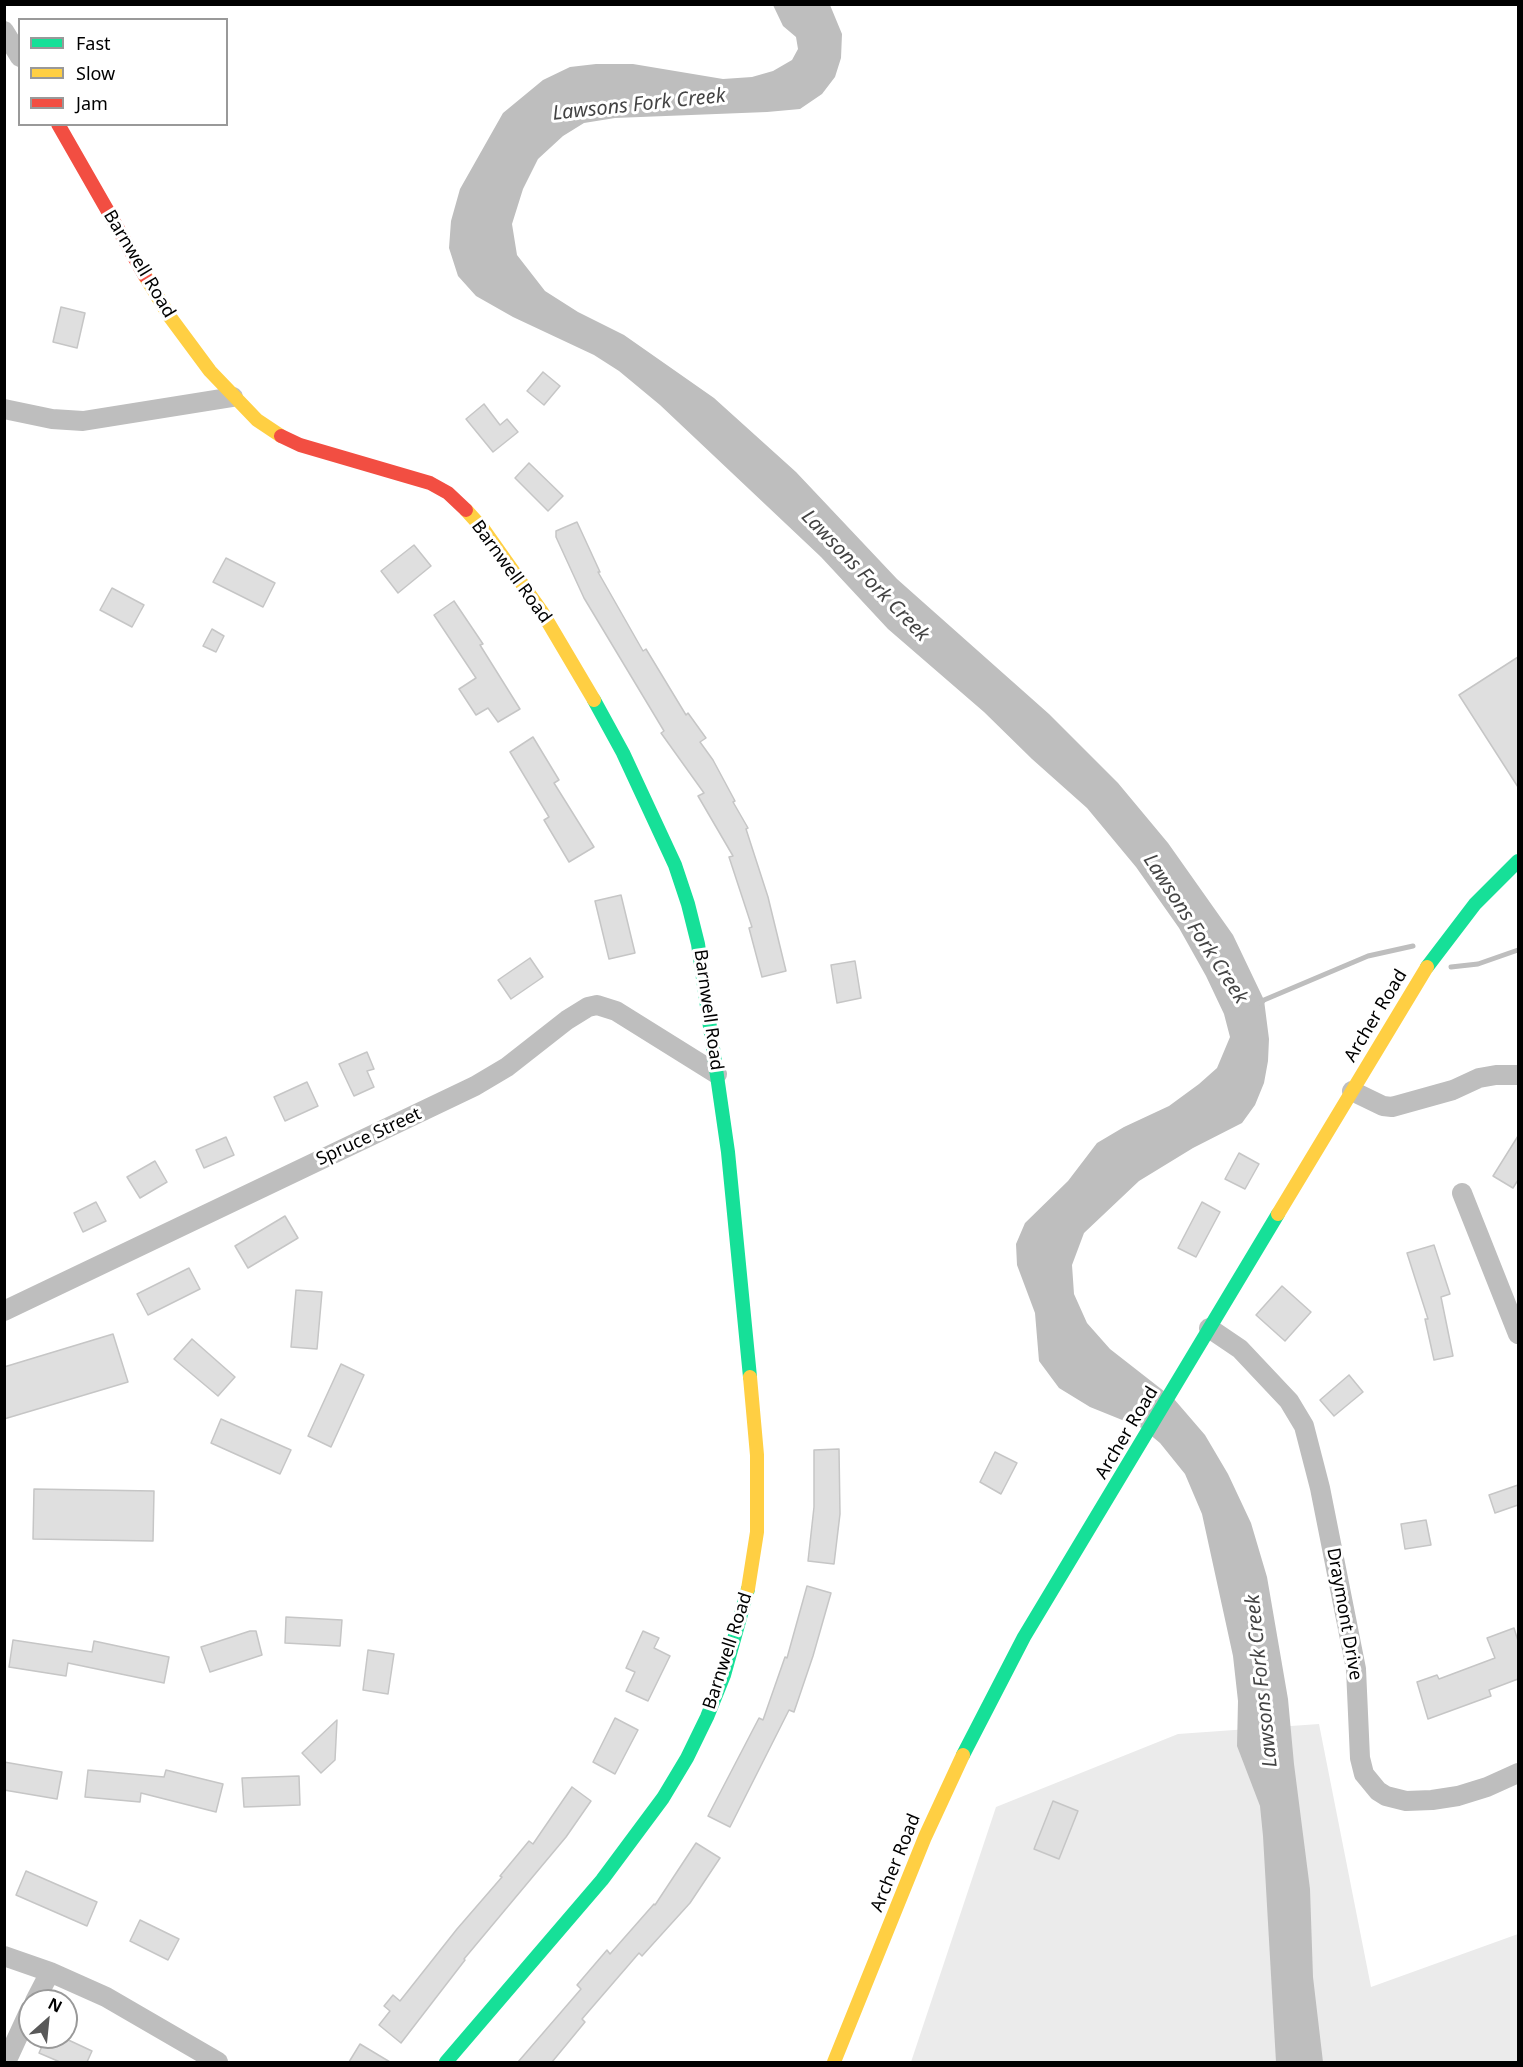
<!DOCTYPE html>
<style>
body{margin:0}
#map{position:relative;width:1523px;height:2067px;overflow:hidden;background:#fff;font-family:"Noto Sans",sans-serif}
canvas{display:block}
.frame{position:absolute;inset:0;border:6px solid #000;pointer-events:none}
.legend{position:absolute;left:18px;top:18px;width:210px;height:108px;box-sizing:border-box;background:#fff;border:2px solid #999;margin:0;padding:8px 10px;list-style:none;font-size:18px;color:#000}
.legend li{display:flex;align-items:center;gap:12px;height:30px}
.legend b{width:30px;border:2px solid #999}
.north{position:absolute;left:18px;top:1989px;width:60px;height:60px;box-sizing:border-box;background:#fff;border:2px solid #999;border-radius:50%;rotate:27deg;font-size:16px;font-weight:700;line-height:24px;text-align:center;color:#000}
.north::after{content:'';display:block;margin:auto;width:21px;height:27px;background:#595959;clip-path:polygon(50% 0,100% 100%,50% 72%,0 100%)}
</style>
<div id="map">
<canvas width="1523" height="2067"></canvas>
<div class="frame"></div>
<ul class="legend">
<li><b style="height:8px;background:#16e098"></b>Fast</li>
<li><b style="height:8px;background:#ffcf43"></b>Slow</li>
<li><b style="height:8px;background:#f24e42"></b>Jam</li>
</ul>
<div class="north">N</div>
</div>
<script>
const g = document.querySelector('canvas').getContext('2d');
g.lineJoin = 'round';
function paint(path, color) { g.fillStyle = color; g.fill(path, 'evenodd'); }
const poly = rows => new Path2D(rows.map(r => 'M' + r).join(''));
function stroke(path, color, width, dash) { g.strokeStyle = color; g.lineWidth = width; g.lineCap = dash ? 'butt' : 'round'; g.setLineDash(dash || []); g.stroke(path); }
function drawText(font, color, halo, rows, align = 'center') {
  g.font = font + ' "Noto Sans",sans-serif'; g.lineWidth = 6; g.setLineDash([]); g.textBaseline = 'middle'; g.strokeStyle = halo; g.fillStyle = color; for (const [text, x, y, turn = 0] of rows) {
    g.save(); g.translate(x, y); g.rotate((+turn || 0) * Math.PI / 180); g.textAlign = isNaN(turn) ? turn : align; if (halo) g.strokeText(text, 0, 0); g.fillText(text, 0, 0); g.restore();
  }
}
const green = poly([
 [1319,1724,1371,1987,1518,1934,1518,2062,911,2062,996,1807,1178,1734]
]);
const water = poly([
 [773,5,830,5,842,34,841,58,835,77,822,94,800,109,767,112,615,118,584,123,563,136,538,159,523,189,512,224,517,255,545,291,578,312,624,335,714,398,796,472,897,579,1049,714,1118,783,1168,843,1233,935,1264,1000,1269,1039,1268,1061,1264,1083,1255,1105,1242,1123,1193,1148,1139,1181,1084,1233,1072,1265,1074,1294,1087,1323,1110,1349,1174,1399,1205,1435,1228,1474,1251,1523,1267,1577,1288,1699,1294,1764,1310,1889,1313,1977,1323,2062,1276,2062,1263,1836,1260,1806,1237,1746,1238,1701,1233,1656,1202,1514,1185,1474,1160,1443,1142,1428,1090,1407,1059,1388,1039,1361,1035,1313,1017,1265,1016,1244,1025,1223,1068,1181,1097,1143,1124,1127,1169,1106,1199,1084,1217,1068,1230,1037,1224,1014,1206,976,1179,928,1136,867,1087,808,1032,759,984,712,888,629,821,557,660,405,619,371,594,355,513,317,476,296,458,276,449,248,451,221,460,189,503,113,543,80,570,67,596,64,633,64,723,79,752,77,773,71,792,60,798,49,796,37,783,26]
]);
const stream = poly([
 [1451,967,1478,964,1518,950],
 [1261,1003,1264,1000,1368,956,1413,946]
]);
const building = poly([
 [61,307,85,313,77,348,53,342,61,307],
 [543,372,560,386,544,405,527,391,543,372],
 [484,404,500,425,507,419,518,432,493,452,466,419,484,404],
 [529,463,563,496,548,511,515,478,529,463],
 [577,522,600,572,598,572,643,651,646,649,686,715,688,713,706,738,700,742,713,760,735,801,733,802,748,828,746,829,768,897,786,971,762,977,749,928,752,927,729,857,733,856,698,796,704,793,661,733,664,731,584,598,556,537,556,531,577,522],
 [414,545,431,566,398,593,381,571,414,545],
 [226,558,275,583,263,607,213,582,226,558],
 [112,588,144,605,132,627,100,610,112,588],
 [454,601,483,644,480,645,520,709,498,722,488,708,476,715,459,689,476,678,434,615,454,601],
 [212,629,224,636,216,652,203,646,212,629],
 [1518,657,1518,787,1459,695,1518,657],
 [533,737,559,780,554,783,594,847,569,862,544,820,549,817,510,752,533,737],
 [621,895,635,953,609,959,595,901,621,895],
 [530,958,543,977,511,999,498,980,530,958],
 [855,961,861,998,837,1003,831,965,855,961],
 [367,1052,374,1069,367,1071,374,1087,354,1096,339,1064,367,1052],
 [307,1082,318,1106,285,1121,274,1097,307,1082],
 [1518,1136,1518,1180,1513,1188,1493,1176,1518,1136],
 [226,1137,234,1155,204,1168,196,1150,226,1137],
 [1239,1153,1259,1164,1245,1189,1225,1179,1239,1153],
 [155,1161,167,1182,140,1198,127,1177,155,1161],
 [96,1202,106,1221,83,1232,74,1213,96,1202],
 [1202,1202,1220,1212,1196,1257,1178,1248,1202,1202],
 [285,1216,298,1238,248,1268,235,1246,285,1216],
 [1434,1245,1450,1294,1441,1297,1453,1356,1434,1360,1425,1319,1428,1319,1407,1253,1434,1245],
 [189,1268,200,1289,148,1315,137,1294,189,1268],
 [1282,1286,1311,1312,1285,1341,1256,1315,1282,1286],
 [296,1290,322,1292,317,1349,291,1347,296,1290],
 [113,1334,128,1382,4,1419,4,1367,113,1334],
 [192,1339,235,1377,218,1396,174,1359,192,1339],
 [341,1364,364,1375,331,1447,308,1436,341,1364],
 [1349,1375,1363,1392,1334,1416,1320,1400,1349,1375],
 [221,1419,291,1450,280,1474,211,1443,221,1419],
 [839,1449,840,1514,834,1564,808,1561,814,1507,814,1450,839,1449],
 [995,1452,1017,1463,1001,1494,980,1482,995,1452],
 [1518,1485,1518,1505,1495,1513,1489,1495,1518,1485],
 [34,1489,154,1491,153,1541,33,1539,34,1489],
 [1426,1520,1431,1545,1405,1549,1401,1524,1426,1520],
 [807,1586,831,1593,813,1656,794,1712,789,1710,730,1827,708,1816,759,1718,763,1720,785,1657,787,1658,807,1586],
 [286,1617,342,1620,340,1646,285,1643,286,1617],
 [1514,1628,1518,1641,1518,1679,1489,1690,1491,1696,1428,1719,1417,1682,1437,1675,1439,1679,1495,1658,1487,1638,1514,1628],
 [250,1631,256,1631,262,1655,210,1672,201,1647,250,1631],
 [643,1631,659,1638,654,1648,670,1656,648,1701,626,1691,635,1672,626,1668,643,1631],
 [13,1640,92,1652,94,1641,169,1657,164,1683,68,1663,66,1676,9,1667,13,1640],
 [368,1650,394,1654,388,1694,363,1690,368,1650],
 [615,1718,638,1730,615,1774,593,1762,615,1718],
 [337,1720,335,1760,321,1773,302,1753,337,1720],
 [4,1762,62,1772,57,1799,4,1790,4,1762],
 [88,1770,164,1777,166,1770,223,1784,216,1812,141,1793,140,1802,85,1797,88,1770],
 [299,1776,300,1805,244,1807,242,1778,299,1776],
 [572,1787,591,1801,566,1837,464,1959,465,1960,401,2043,379,2025,390,2011,384,2006,393,1995,400,2001,457,1929,502,1877,500,1876,529,1841,533,1844,572,1787],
 [1053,1801,1078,1811,1059,1859,1034,1849,1053,1801],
 [696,1843,720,1858,690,1903,642,1956,639,1953,582,2019,585,2022,552,2062,518,2062,581,1989,577,1985,607,1950,610,1954,654,1904,655,1905,696,1843],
 [26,1871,97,1902,87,1926,16,1895,26,1871],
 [140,1920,179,1939,168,1960,130,1941,140,1920],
 [46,2037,62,2037,92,2051,87,2062,60,2062,39,2053,46,2037],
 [360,2044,390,2062,349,2062,360,2044]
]);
const street = poly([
 [4,31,20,57],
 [4,409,52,419,83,421,233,397],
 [1352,1091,1383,1106,1392,1107,1453,1090,1479,1078,1496,1075,1518,1075],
 [1462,1193,1518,1334],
 [4,1311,475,1086,507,1067,567,1020,588,1007,597,1005,616,1011,717,1074],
 [1209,1328,1240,1349,1289,1401,1304,1426,1320,1488,1356,1669,1360,1758,1364,1774,1378,1791,1386,1796,1406,1801,1432,1800,1458,1796,1487,1787,1518,1773],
 [4,1956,50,1972,106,1997,218,2062],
 [35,2001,50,1972],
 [6,2062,30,2010]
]);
const fast = poly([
 [594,700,623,753,675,865,688,904,698,944,728,1152,750,1377],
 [1427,967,1475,904,1518,861],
 [963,1755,1024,1637,1278,1214],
 [446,2062,602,1880,663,1798,687,1758,707,1717,724,1675,748,1589]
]);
const slow = poly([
 [145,276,170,317,210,371,257,420,281,436],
 [466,510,484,530,542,612,594,700],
 [1278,1214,1427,967],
 [748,1589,757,1532,757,1455,750,1377],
 [834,2062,925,1837,963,1755]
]);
const jam = poly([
 [58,124,145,276],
 [281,436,300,445,430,483,448,493,466,510]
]);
const streetNames = [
 ["Barnwell Road",139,264,59],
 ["Barnwell Road",511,572,54],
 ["Barnwell Road",708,1010,82],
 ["Archer Road",1376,1016,-59],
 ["Spruce Street",369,1137,-25],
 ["Archer Road",1127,1433,-59],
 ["Draymont Drive",1344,1614,80],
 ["Barnwell Road",728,1651,-72],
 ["Archer Road",896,1863,-68]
];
const waterNames = [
 ["Lawsons Fork Creek",639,105,-6],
 ["Lawsons Fork Creek",865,576,46],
 ["Lawsons Fork Creek",1195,929,57],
 ["Lawsons Fork Creek",1262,1681,-96]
];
paint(green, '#ebebeb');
paint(water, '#bebebe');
stroke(stream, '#bebebe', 5);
paint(building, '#dfdfdf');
stroke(building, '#c6c6c6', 1.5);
stroke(street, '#bebebe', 20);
stroke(fast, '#16e098', 14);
stroke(slow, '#ffcf43', 14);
stroke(jam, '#f24e42', 14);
drawText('18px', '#000', '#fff', streetNames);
drawText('italic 20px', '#434343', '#fff', waterNames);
</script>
